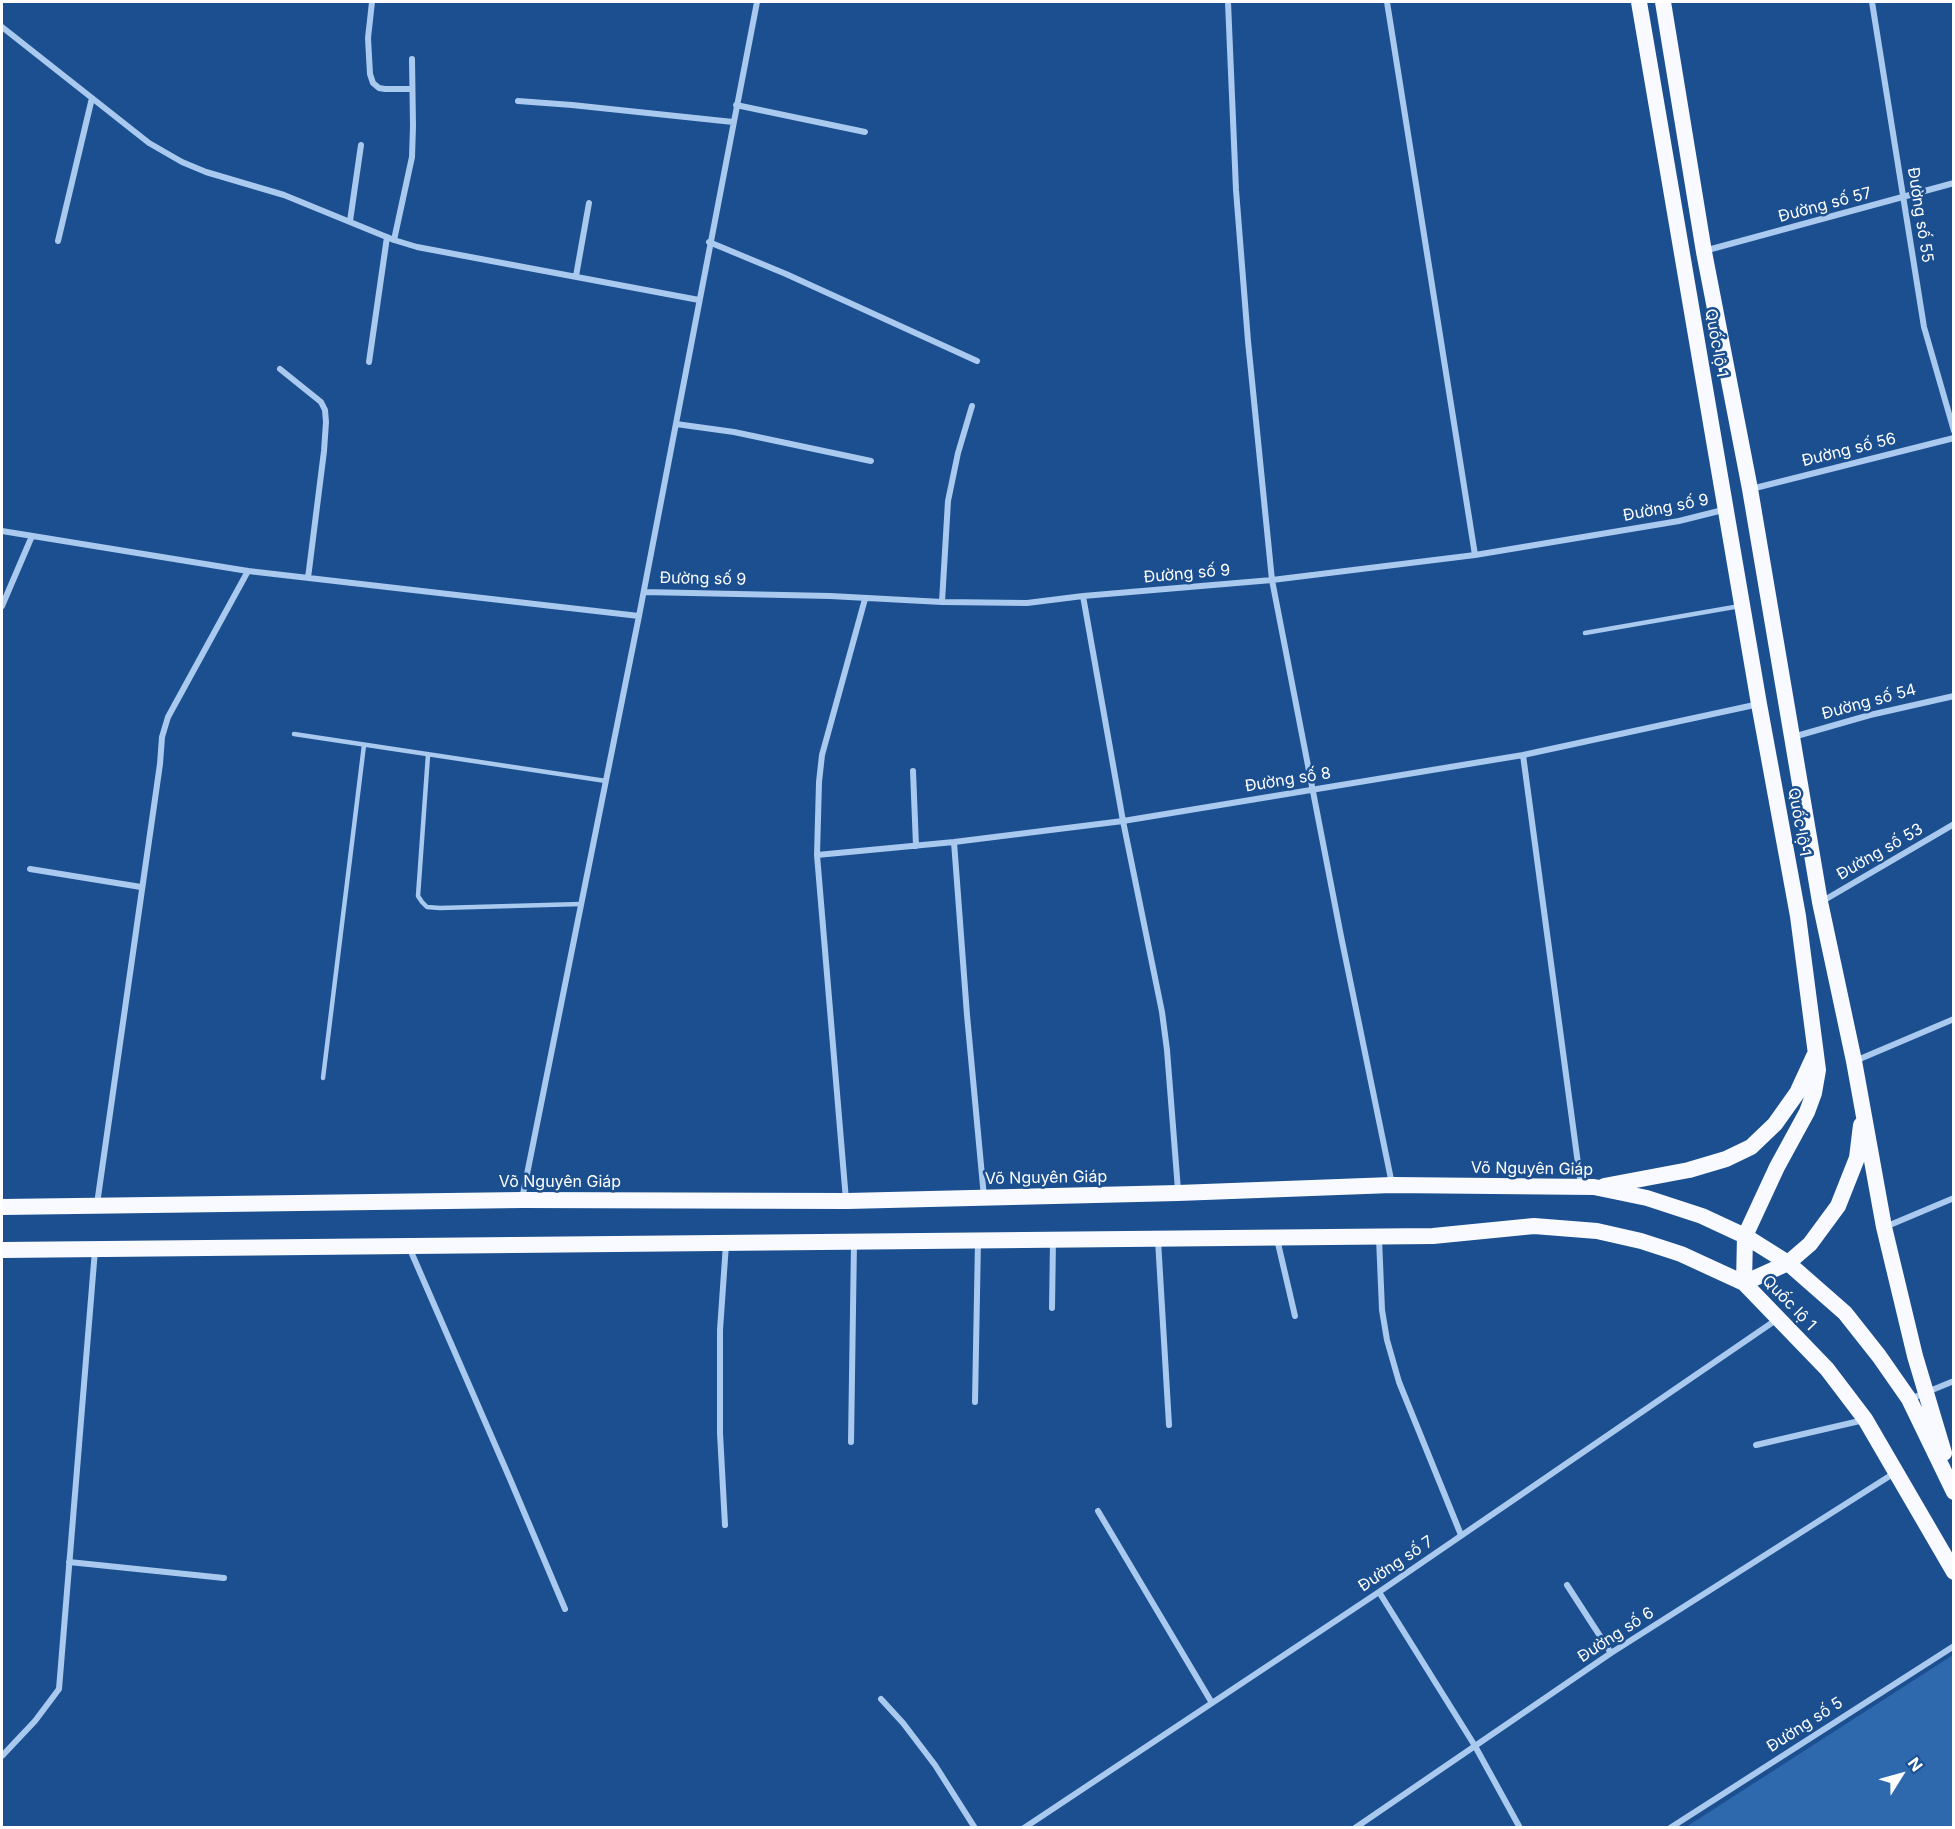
<!DOCTYPE html>
<meta charset="utf-8">
<style>
body{margin:0}
#map{position:relative;width:1955px;height:1829px;overflow:hidden;background:#1b4f8f;font-family:Inter,sans-serif}
canvas{display:block}
.frame{position:absolute;inset:0;border:3px solid #fff;pointer-events:none}
.north{position:absolute;left:1871px;top:1745px;width:60px;height:60px;-webkit-text-stroke:4px #1b4f8f;paint-order:stroke;rotate:53deg;font-size:16px;font-weight:700;line-height:24px;text-align:center;color:#fff}
.north::after{content:'';display:block;margin:auto;width:21px;height:27px;background:#fff;clip-path:polygon(50% 0,100% 100%,50% 72%,0 100%)}
</style>
<div id="map">
<canvas width="1955" height="1829"></canvas>
<div class="frame"></div>
<div class="north">N</div>
</div>
<script>
const g = document.querySelector('canvas').getContext('2d');
g.lineJoin = 'round';
function paint(path, color) { g.fillStyle = color; g.fill(path, 'evenodd'); }
const poly = rows => new Path2D(rows.map(r => 'M' + r).join(''));
function stroke(path, color, width, dash) { g.strokeStyle = color; g.lineWidth = width; g.lineCap = dash ? 'butt' : 'round'; g.setLineDash(dash || []); g.stroke(path); }
function drawText(font, color, halo, rows, align = 'center') {
  g.font = font + ' Inter,sans-serif'; g.lineWidth = 5; g.setLineDash([]); g.textBaseline = 'middle'; g.strokeStyle = halo; g.fillStyle = color; for (const [text, x, y, turn = 0] of rows) {
    g.save(); g.translate(x, y); g.rotate((+turn || 0) * Math.PI / 180); g.textAlign = isNaN(turn) ? turn : align; if (halo) g.strokeText(text, 0, 0); g.fillText(text, 0, 0); g.restore();
  }
}
const green = poly([
 [1953,1655,1953,1827,1686,1827]
]);
const service = poly([
 [1585,633,1740,606],
 [294,734,606,781],
 [428,755,418,896,422,902,427,907,440,908,581,904],
 [323,1078,364,745]
]);
const minor = poly([
 [372,2,368,38,370,74,373,83,379,88,385,89,412,89],
 [1228,2,1236,190,1248,341,1272,580,1341,936,1392,1184],
 [1387,2,1475,555],
 [1872,2,1924,327,1954,431],
 [2,27,149,143,182,162,206,172,284,195,394,240,417,247,699,300],
 [518,101,572,105,733,122],
 [736,105,865,132],
 [350,221,361,145],
 [394,240,412,157,413,126,412,59],
 [58,241,92,98],
 [709,242,786,274,977,361],
 [1704,251,1954,183],
 [576,276,589,203],
 [369,362,387,237],
 [280,369,321,402,325,410,326,422,324,451,308,578],
 [676,424,734,432,871,461],
 [1751,489,1954,438],
 [2,531,248,571,639,616],
 [644,592,830,596,942,602,1027,603,1083,596,1272,580,1475,555,1679,521,1723,510],
 [1083,596,1123,821,1162,1012,1167,1050,1178,1190],
 [942,602,948,501,958,453,972,406],
 [2,606,32,536],
 [1793,737,1870,715,1954,696],
 [1523,755,1581,1186],
 [913,771,916,846],
 [954,842,967,1015,984,1197],
 [817,855,954,842,1123,821,1523,755,1759,704],
 [30,869,141,887],
 [1821,902,1954,824],
 [1855,1061,1954,1019],
 [522,1199,639,616,757,2],
 [846,1200,817,855,819,782,822,755,865,599],
 [97,1204,160,764,162,737,168,717,248,571],
 [1885,1227,1954,1198],
 [1379,1238,1382,1310,1387,1340,1399,1382,1461,1535],
 [1277,1239,1295,1316],
 [1158,1240,1169,1425],
 [409,1247,510,1479,565,1609],
 [1052,1308,1053,1240],
 [1910,1399,1954,1381],
 [975,1402,978,1241],
 [851,1442,854,1243],
 [1756,1445,1864,1420],
 [1098,1511,1212,1703],
 [725,1525,720,1433,720,1330,726,1244],
 [69,1562,224,1578],
 [1567,1585,1611,1653],
 [1379,1592,1475,1746,1520,1828],
 [881,1699,903,1723,935,1765,975,1828],
 [2,1756,35,1721,59,1689,95,1250],
 [1024,1828,1379,1592,1776,1320],
 [1355,1828,1611,1653,1896,1472],
 [1670,1828,1954,1646]
]);
const trunk = poly([
 [1639,2,1759,704,1798,916,1818,1070,1814,1093,1807,1112,1777,1167,1745,1236,1744,1283],
 [1663,2,1704,252,1750,489,1820,902,1854,1061,1884,1227,1915,1356,1944,1453],
 [1604,1186,1689,1170,1726,1159,1751,1147,1775,1124,1797,1093,1814,1056],
 [2,1207,522,1200,847,1201,1178,1193,1392,1185,1594,1187,1647,1198,1702,1216,1745,1236,1788,1263,1845,1313,1879,1356,1909,1399,1954,1492],
 [2,1250,1433,1236,1534,1226,1597,1231,1641,1241,1681,1254,1744,1283,1827,1369,1865,1419,1954,1572],
 [1744,1283,1788,1263,1810,1244,1838,1206,1857,1158,1861,1125]
]);
const streetNames = [
 ["Đường số 57",1825,205,-15],
 ["Đường số 55",1920,215,81],
 ["Quốc lộ 1",1716,343,80],
 ["Đường số 56",1849,450,-14],
 ["Đường số 9",1666,508,-11],
 ["Đường số 9",1187,574,-5],
 ["Đường số 9",703,579,1],
 ["Đường số 54",1869,702,-15],
 ["Đường số 8",1288,780,-9],
 ["Quốc lộ 1",1799,822,80],
 ["Đường số 53",1880,852,-30],
 ["Võ Nguyên Giáp",1532,1169,1],
 ["Võ Nguyên Giáp",1046,1178,-1],
 ["Võ Nguyên Giáp",560,1182],
 ["Quốc lộ 1",1789,1303,46],
 ["Đường số 7",1396,1564,-34],
 ["Đường số 6",1616,1635,-33],
 ["Đường số 5",1805,1725,-33]
];
paint(green, '#2e69ad');
stroke(service, '#a9c9ee', 4.5);
stroke(minor, '#a9c9ee', 6);
stroke(trunk, '#f8faff', 16);
drawText('16px', '#fff', '#1b4f8f', streetNames);
</script>
